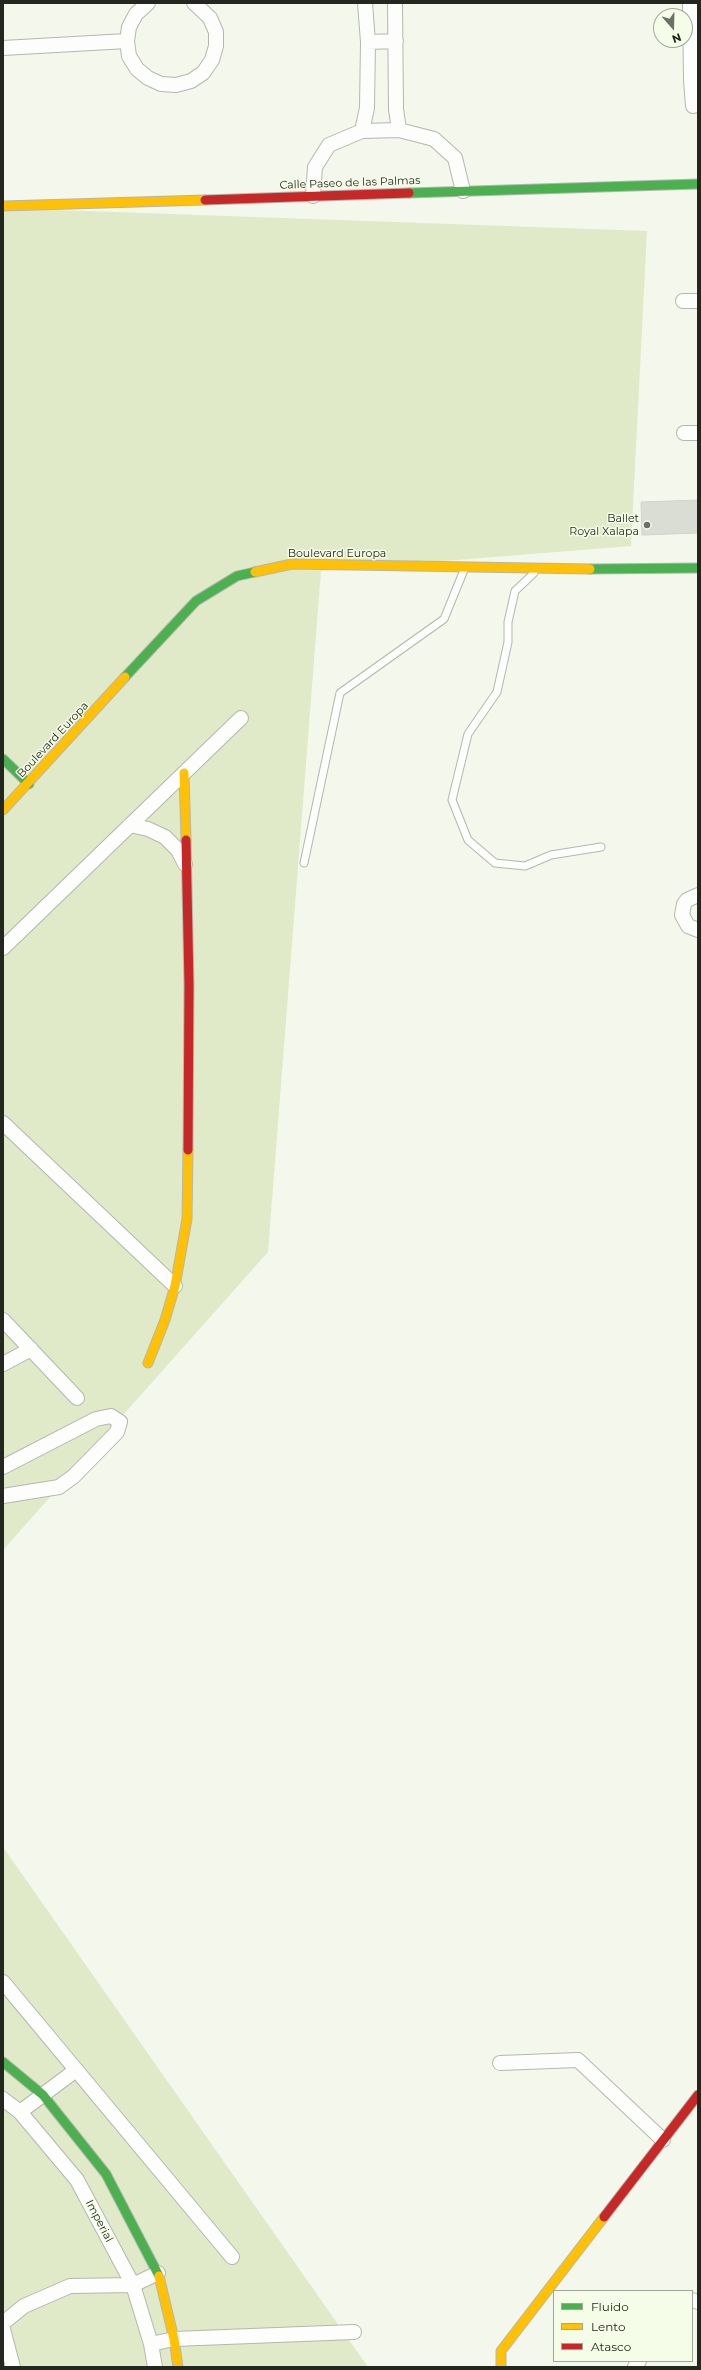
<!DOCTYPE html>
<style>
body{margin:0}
#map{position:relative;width:701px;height:2370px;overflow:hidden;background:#f4f7ec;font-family:Montserrat,sans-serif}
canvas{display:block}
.frame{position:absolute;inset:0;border:4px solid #24271f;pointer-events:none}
.legend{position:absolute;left:553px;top:2290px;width:140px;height:72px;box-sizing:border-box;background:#f5fce7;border:1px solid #a1a797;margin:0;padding:5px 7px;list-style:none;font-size:12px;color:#24271f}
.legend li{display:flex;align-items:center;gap:8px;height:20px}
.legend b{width:20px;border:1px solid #a1a797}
.north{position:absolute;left:653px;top:8px;width:40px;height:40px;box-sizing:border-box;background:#f5fce7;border:1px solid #a1a797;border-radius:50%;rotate:160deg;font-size:11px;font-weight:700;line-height:16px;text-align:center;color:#24271f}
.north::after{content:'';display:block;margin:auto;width:14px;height:18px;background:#6d7067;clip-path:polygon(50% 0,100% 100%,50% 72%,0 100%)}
</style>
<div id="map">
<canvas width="701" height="2370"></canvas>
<div class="frame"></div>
<ul class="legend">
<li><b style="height:5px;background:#4caf50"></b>Fluido</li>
<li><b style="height:5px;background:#ffc107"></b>Lento</li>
<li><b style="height:5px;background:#c62828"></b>Atasco</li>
</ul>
<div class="north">N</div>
</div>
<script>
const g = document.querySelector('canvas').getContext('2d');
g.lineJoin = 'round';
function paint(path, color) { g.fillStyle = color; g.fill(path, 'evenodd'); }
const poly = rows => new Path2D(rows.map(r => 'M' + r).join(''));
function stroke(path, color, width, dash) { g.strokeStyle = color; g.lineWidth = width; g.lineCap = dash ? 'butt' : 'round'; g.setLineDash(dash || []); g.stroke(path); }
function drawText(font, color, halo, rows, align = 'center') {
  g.font = font + ' Montserrat,sans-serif'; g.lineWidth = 3; g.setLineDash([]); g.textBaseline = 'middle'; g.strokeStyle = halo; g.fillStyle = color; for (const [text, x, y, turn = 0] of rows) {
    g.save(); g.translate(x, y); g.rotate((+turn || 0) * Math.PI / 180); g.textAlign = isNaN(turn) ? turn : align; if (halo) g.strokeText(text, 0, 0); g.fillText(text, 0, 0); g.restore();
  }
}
const green = poly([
 [3,208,647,231,631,546,321,571,268,1252,3,1550],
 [3,1847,368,2367,3,2367]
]);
const building = poly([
 [698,500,698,533,642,535,641,502,698,500]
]);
const lane = poly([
 [534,573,515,591,508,622,508,642,497,692,468,734,452,800,468,840,495,863,525,866,551,855,601,847],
 [304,863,340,693,444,619,464,570]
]);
const street = poly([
 [148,3,136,14,129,27,127,41,129,56,137,69,148,78,161,84,176,85,191,81,203,73,212,60,216,46,216,32,210,18,194,3],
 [395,3,396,109,399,130],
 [690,3,691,80,693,106,698,105],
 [368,42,396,41],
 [3,48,127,41],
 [362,131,367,108,368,42,365,3],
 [313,196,315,167,329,145,362,131,399,130,434,139,455,158,463,191],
 [683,301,698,301],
 [684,433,698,433],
 [130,825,148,829,165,837,178,850,185,864],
 [698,895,687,900,684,904,682,915,688,926,698,930],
 [3,948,241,718],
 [3,1123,175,1286],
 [3,1320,77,1398],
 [3,1364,31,1349],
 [3,1467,96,1419,111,1416,120,1422,117,1432,74,1476,59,1487,3,1496],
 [3,1982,232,2257],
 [500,2063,578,2060,663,2140],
 [3,2099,20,2112,77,2180,133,2285,151,2344,155,2367],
 [20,2112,76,2070],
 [692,2300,698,2302],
 [3,2323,24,2306,70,2286,133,2285,158,2273],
 [3,2329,13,2367],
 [151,2344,174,2339,354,2332],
 [635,2367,639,2361]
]);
const fast = poly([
 [409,193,698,184],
 [590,569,698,568],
 [125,677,196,601,237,576,255,572],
 [3,759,29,784],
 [3,2062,43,2095,106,2174,159,2276]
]);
const slow = poly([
 [3,206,205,200],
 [255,572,292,564,590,569],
 [184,773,186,840],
 [3,810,125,677],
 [148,1363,165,1320,175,1286,187,1219,188,1150],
 [159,2276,174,2339,178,2367],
 [501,2367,501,2351,604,2217]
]);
const jam = poly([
 [205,200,409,193],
 [186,840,189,985,188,1150],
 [604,2217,698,2095]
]);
const markers = [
 [647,525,4,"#6d7067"]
];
const streetNames = [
 ["Calle Paseo de las Palmas",350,183,-2],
 ["Boulevard Europa",337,554],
 ["Boulevard Europa",53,740,-47],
 ["Imperial",99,2221,62]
];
const poiNames = [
 ["Ballet",639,519],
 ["Royal Xalapa",639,532]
];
paint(green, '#e0eac9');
paint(building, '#daddd4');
stroke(building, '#d1d3cb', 1);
stroke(lane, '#b4b7ae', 9);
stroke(street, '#b4b7ae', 16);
stroke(fast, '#b4b7ae', 11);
stroke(slow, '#b4b7ae', 11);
stroke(jam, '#b4b7ae', 11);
stroke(lane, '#fdfefc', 7);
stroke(street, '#fdfefc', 14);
stroke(fast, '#4caf50', 9);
stroke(slow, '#ffc107', 9);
stroke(jam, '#c62828', 9);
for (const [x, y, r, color] of markers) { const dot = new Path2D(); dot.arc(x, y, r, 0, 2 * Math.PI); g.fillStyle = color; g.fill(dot); stroke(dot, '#f5fce7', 1.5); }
drawText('11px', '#24271f', '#f5fce7', streetNames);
drawText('11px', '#24271f', '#f5fce7', poiNames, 'right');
</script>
